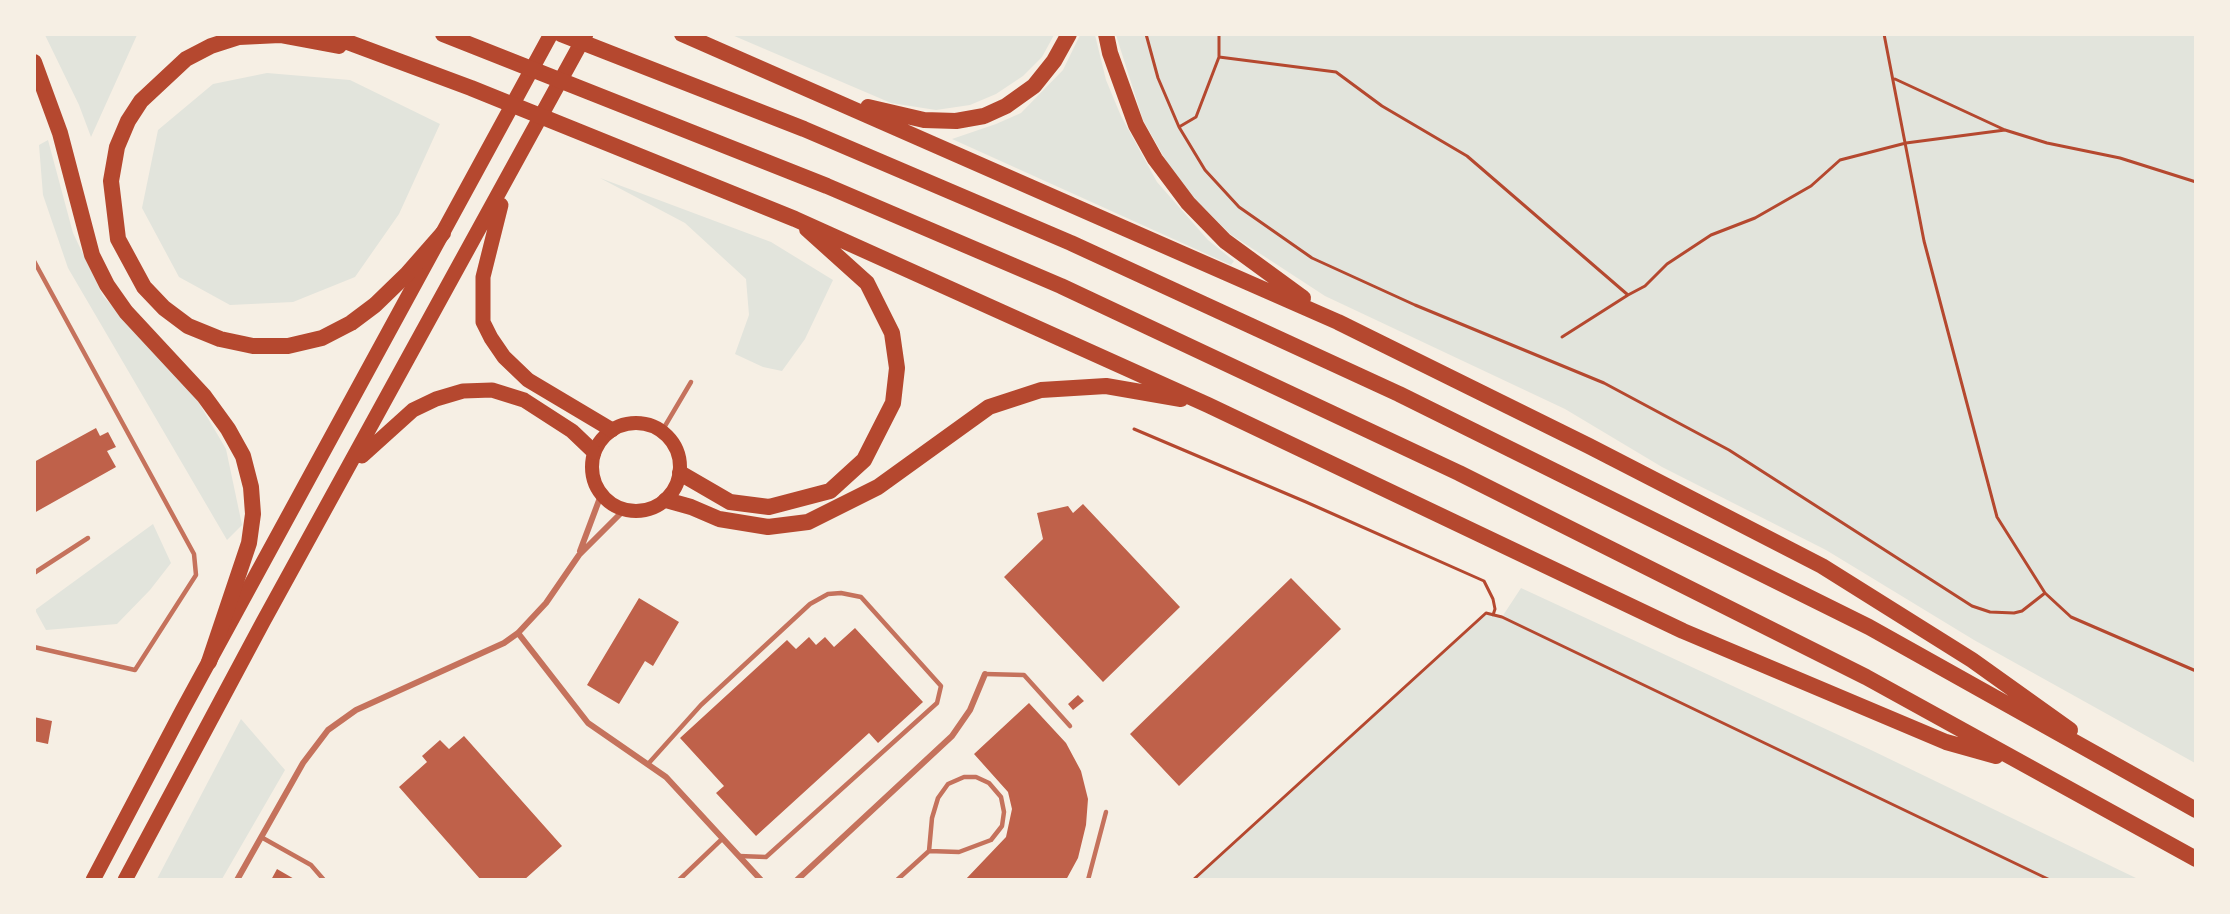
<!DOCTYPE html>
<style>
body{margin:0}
#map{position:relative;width:2230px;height:914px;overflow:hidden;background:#f6efe4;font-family:"PT Sans",sans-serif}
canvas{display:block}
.frame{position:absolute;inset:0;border:36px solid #f6efe4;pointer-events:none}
</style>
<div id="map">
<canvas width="2230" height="914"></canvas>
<div class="frame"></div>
</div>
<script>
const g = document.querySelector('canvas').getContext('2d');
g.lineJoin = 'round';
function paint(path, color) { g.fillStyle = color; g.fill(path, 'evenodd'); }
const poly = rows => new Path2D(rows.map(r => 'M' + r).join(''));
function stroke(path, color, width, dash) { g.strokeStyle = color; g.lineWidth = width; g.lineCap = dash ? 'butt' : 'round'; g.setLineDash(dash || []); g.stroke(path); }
const green = poly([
 [45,35,137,35,91,137,79,105],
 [732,35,1054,35,1042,57,1023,76,996,94,970,105,936,110,891,103],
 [1080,35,1095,35,1106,80,1121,116,1157,182,1208,240,1234,261,1231,265,952,139,996,124,1021,113,1063,70],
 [1116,35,2195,35,2195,763,1974,640,1826,550,1662,467,1565,409,1325,296,1230,234,1194,198,1168,164,1143,120],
 [267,73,350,80,440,124,399,214,355,277,293,302,230,305,179,277,142,208,158,130,213,84],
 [48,140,73,233,103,296,196,398,226,449,242,525,227,540,68,268,43,195,39,145],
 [600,178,771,242,833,280,805,339,782,371,763,367,735,354,749,315,746,279,685,223],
 [153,524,171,563,150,590,117,624,46,630,35,610],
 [1521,588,1871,750,2138,879,1193,880,1485,613,1502,617],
 [241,719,285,770,222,879,157,879]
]);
const building = poly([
 [96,428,100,436,108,432,116,447,107,451,116,467,34,513,34,462],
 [1083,504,1180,607,1103,682,1004,577,1043,539,1037,513,1068,506,1073,513],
 [1291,578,1341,629,1179,786,1130,734],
 [639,598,679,622,653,666,645,661,619,704,587,685],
 [855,628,923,702,878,743,869,733,756,836,716,793,724,786,680,738,787,640,796,649,809,637,816,645,825,637,834,647],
 [1078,695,1084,701,1073,710,1068,704],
 [1029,703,1066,743,1081,771,1088,799,1086,825,1078,858,1066,880,965,880,1006,837,1012,809,1008,792,974,754],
 [34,717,52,721,48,744,34,741],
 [464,736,562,846,524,880,481,880,399,787,427,762,422,756,440,740,449,749],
 [277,869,296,880,271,880]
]);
const path = poly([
 [1146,34,1158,78,1179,127,1205,170,1239,207,1312,258,1415,305,1604,383,1729,450,1972,606,1990,612,2014,613,2022,611,2045,593],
 [1884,34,1924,241,1997,517,2045,593,2071,617,2196,671],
 [1219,57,1336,72,1382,106,1467,156,1628,295,1645,286,1667,264,1711,235,1755,218,1811,186,1840,160,1906,143,2005,130],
 [1895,79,2005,130,2047,143,2120,158,2196,182],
 [1179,127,1196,117,1219,57,1219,34],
 [1562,337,1628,295],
 [1134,429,1306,502,1484,581,1493,599,1495,609,1493,615],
 [1193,880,1486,613,1502,617,2050,880]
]);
const service = poly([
 [34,261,194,554,196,575,135,670,34,647],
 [662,431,691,382],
 [34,573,88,538],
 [985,674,1024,675,1070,726],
 [648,764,701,705,810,604,828,594,841,593,861,597,941,686,937,703,766,857,739,856],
 [261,837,311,865,324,880],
 [679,880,722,839],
 [897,880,929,851,932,818,938,798,948,784,964,777,976,777,989,783,1001,797,1004,812,1002,826,991,840,959,852,929,851],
 [1088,880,1106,812]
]);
const minor = poly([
 [580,551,601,495],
 [518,633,588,723,666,777,761,880],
 [237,880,303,763,328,730,356,710,504,643,518,633,546,603,579,555,624,510],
 [797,880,952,736,970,710,985,674]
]);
const primary = poly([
 '592 467a44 44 0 1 1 88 0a44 44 0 1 1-88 0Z'
]);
const trunk = poly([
 [501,205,483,277,483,322,491,338,504,357,528,380,612,430],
 [362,456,413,410,436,399,463,391,492,390,524,400,572,431,594,452],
 [93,880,182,711,551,34],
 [125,880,263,622,586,34]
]);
const motorway = poly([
 [326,34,471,88,795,219,1208,405,1683,631,1946,742,1996,756],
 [443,34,827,186,1061,286,1459,473,1866,677,2196,859],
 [561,34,804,129,1071,243,1399,394,1869,627,2196,810],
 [682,34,1338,322,1589,446,1822,566,1972,660,2070,730],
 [1106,34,1110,53,1136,125,1155,159,1188,203,1225,241,1303,298],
 [339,46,280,35,239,37,211,46,186,59,141,101,128,121,117,147,111,181,118,239,144,287,164,308,188,326,220,339,253,346,288,346,322,338,351,323,375,305,407,274,443,233],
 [34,62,60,133,92,255,107,285,126,312,204,396,228,429,243,456,251,487,253,514,249,543,209,662],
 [868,107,924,120,956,121,984,116,1006,106,1034,86,1054,61,1069,34],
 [680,473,730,502,769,507,830,491,864,460,893,403,897,368,892,333,867,283,807,229],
 [666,500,691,507,719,519,768,527,808,522,878,487,989,407,1041,390,1106,386,1181,399]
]);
paint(green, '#e2e4dc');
paint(building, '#bf614a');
stroke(path, '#b5482f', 3);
stroke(service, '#c5725c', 4.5);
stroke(minor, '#c5725c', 6);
stroke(primary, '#b5482f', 14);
stroke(trunk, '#b5482f', 15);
stroke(motorway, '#b5482f', 16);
</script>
